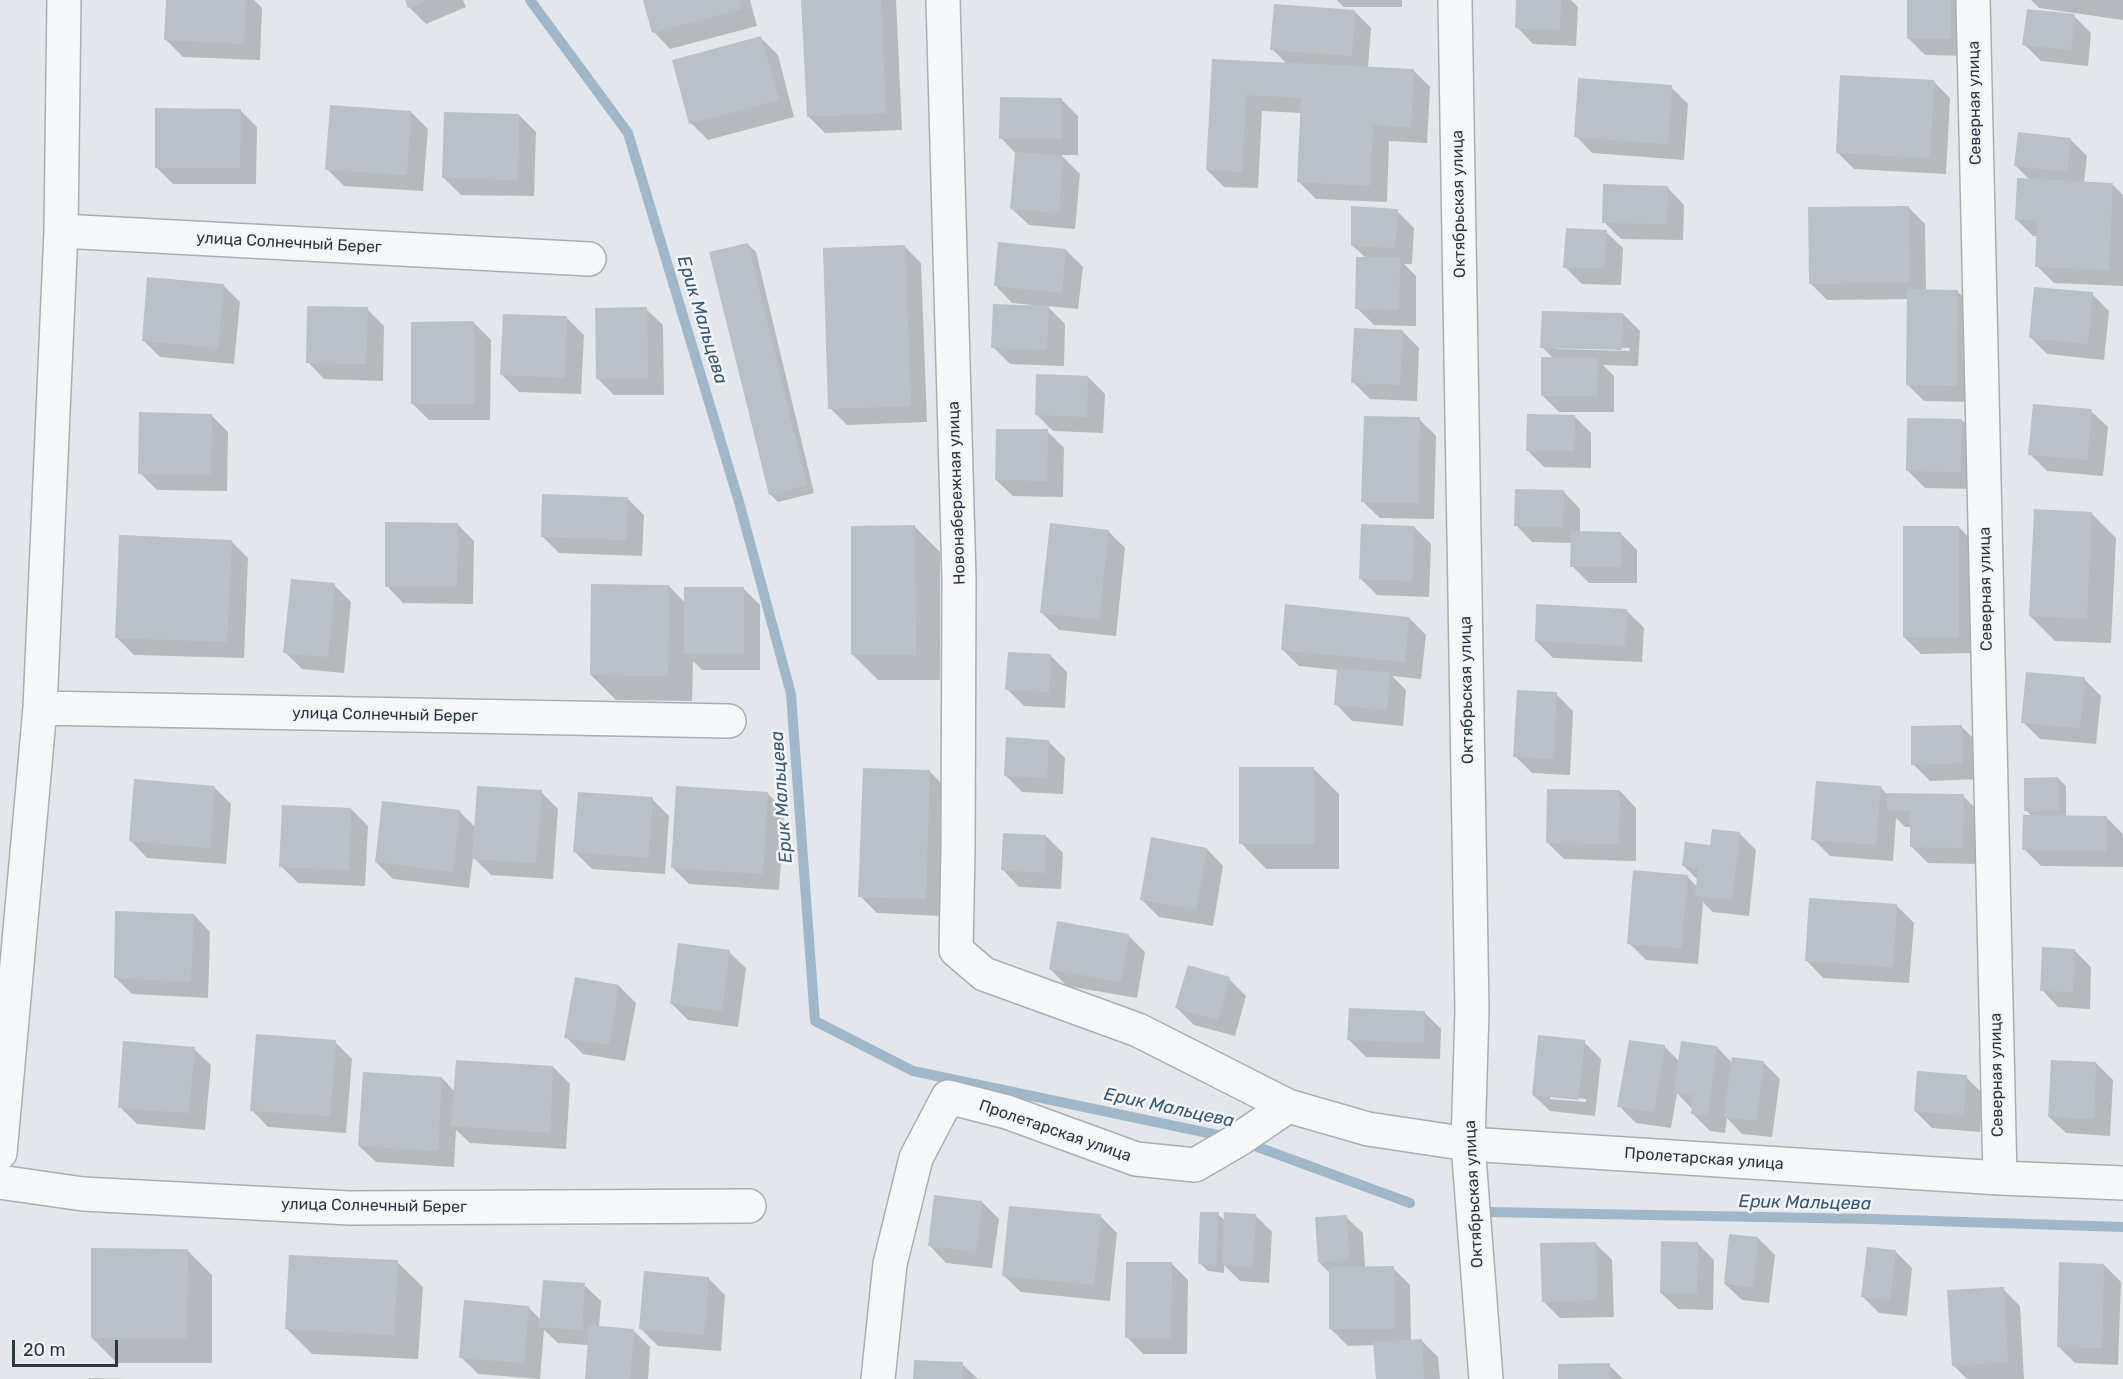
<!DOCTYPE html>
<meta charset="utf-8">
<style>
body{margin:0}
#map{position:relative;width:2123px;height:1379px;overflow:hidden;background:#e3e7eb;font-family:Rubik,sans-serif}
canvas{display:block}
.scale{position:absolute;left:12px;top:1340px;width:106px;height:27px;box-sizing:border-box;border:3px solid #2b3643;border-top:0;padding-left:8px;font-size:18px;line-height:21px;white-space:nowrap;color:#2b3643;-webkit-text-stroke:4px #f3f5f8;paint-order:stroke}
</style>
<div id="map">
<canvas width="2123" height="1379"></canvas>
<div class="scale">20 m</div>
</div>
<script>
const g = document.querySelector('canvas').getContext('2d');
g.lineJoin = 'round';
function paint(path, color) { g.fillStyle = color; g.fill(path, 'evenodd'); }
const poly = rows => new Path2D(rows.map(r => 'M' + r).join(''));
function stroke(path, color, width, dash) { g.strokeStyle = color; g.lineWidth = width; g.lineCap = dash ? 'butt' : 'round'; g.setLineDash(dash || []); g.stroke(path); }
function drawText(font, color, halo, rows, align = 'center') {
  g.font = font + ' Rubik,sans-serif'; g.lineWidth = 5; g.setLineDash([]); g.textBaseline = 'middle'; g.strokeStyle = halo; g.fillStyle = color; for (const [text, x, y, turn = 0] of rows) {
    g.save(); g.translate(x, y); g.rotate((+turn || 0) * Math.PI / 180); g.textAlign = isNaN(turn) ? turn : align; if (halo) g.strokeText(text, 0, 0); g.fillText(text, 0, 0); g.restore();
  }
}
const shadow = poly([
 [168,0,254,0,262,8,260,60,183,57,166,40],
 [406,0,463,0,466,7,426,24,410,8],
 [645,0,750,0,757,26,670,49,654,32],
 [803,0,896,0,902,130,825,133,808,116],
 [1337,0,1402,0,1402,7,1344,7],
 [1517,0,1571,0,1578,7,1576,46,1533,44,1517,27],
 [1908,0,1962,0,1967,56,1925,55,1908,38],
 [2031,0,2123,0,2123,20,2039,8],
 [1354,11,1371,28,1368,68,1413,70,1430,87,1427,143,1389,141,1387,202,1316,199,1299,182,1302,113,1262,111,1258,188,1224,187,1207,170,1213,61,1287,64,1272,49],
 [2074,16,2091,33,2088,66,2041,61,2024,44],
 [761,38,778,55,794,117,708,140,691,123],
 [1933,81,1950,98,1946,174,1854,169,1837,152],
 [1671,87,1688,104,1684,160,1592,153,1576,136],
 [1061,99,1078,116,1078,155,1061,155,1080,174,1075,229,1029,225,1012,209,1016,154,1001,138],
 [240,110,257,127,256,184,173,184,156,167],
 [411,112,428,129,423,191,344,186,327,169],
 [519,115,536,132,534,196,461,195,444,178],
 [2070,139,2087,156,2084,183,2112,184,2123,195,2123,286,2054,283,2037,266,2038,236,2033,236,2016,219,2030,180,2016,166],
 [1668,188,1684,205,1683,240,1621,239,1604,222],
 [1908,207,1925,224,1926,291,1957,291,1974,308,1973,402,1924,401,1907,384,1909,299,1827,300,1810,283],
 [1397,211,1414,228,1412,264,1404,264,1416,276,1416,326,1374,325,1357,308,1366,258,1352,245],
 [1606,232,1623,248,1621,285,1582,284,1565,267],
 [747,244,756,252,814,493,778,502,770,494],
 [905,247,921,263,927,422,847,425,830,408],
 [1066,250,1083,267,1078,309,1047,306,1065,324,1064,366,1010,364,993,347,1032,307,1032,305,1012,303,996,286],
 [223,285,240,302,234,364,160,357,143,340],
 [2092,294,2109,311,2104,360,2047,354,2030,337],
 [367,309,384,326,383,381,324,379,308,362],
 [646,309,663,325,664,395,614,395,597,378],
 [1623,314,1640,331,1638,366,1603,365,1614,376,1614,412,1559,412,1542,395,1553,358,1542,347],
 [1557,346,1630,348,1629,351,1557,349],
 [567,318,584,335,581,394,519,392,502,375],
 [474,323,491,340,490,420,429,420,412,403],
 [1402,331,1419,348,1417,401,1370,399,1353,382],
 [1088,377,1105,394,1103,433,1053,431,1036,414],
 [2091,411,2108,427,2103,476,2047,471,2030,454],
 [211,415,228,432,227,491,157,490,140,473],
 [1574,416,1591,433,1591,468,1544,467,1527,450],
 [1419,419,1436,436,1434,519,1380,518,1363,502],
 [1962,420,1979,437,1978,489,1925,488,1908,471],
 [1047,431,1064,448,1063,497,1013,496,996,480],
 [1564,492,1580,509,1580,533,1620,533,1637,550,1637,583,1589,583,1572,566,1572,543,1532,542,1516,525],
 [627,498,644,515,642,556,559,553,542,536],
 [2091,513,2116,538,2111,643,2055,641,2030,616],
 [457,524,474,541,473,604,403,603,387,586],
 [915,527,940,552,940,680,878,680,853,655],
 [1414,527,1431,544,1429,597,1377,595,1360,578],
 [1959,527,1975,544,1976,653,1921,654,1904,637],
 [1108,531,1125,548,1116,636,1059,630,1042,613],
 [231,541,248,558,244,658,134,655,117,638],
 [334,585,351,602,344,673,302,669,285,652],
 [669,586,685,603,743,588,760,605,760,670,702,670,693,661,692,701,616,700,591,675],
 [1627,611,1644,628,1642,662,1553,658,1536,641],
 [1409,618,1426,635,1421,679,1392,676,1406,690,1403,726,1352,721,1336,704,1338,670,1299,666,1282,649],
 [1050,655,1067,672,1065,708,1024,706,1007,689],
 [2084,679,2101,696,2096,744,2040,739,2023,722],
 [1556,694,1573,711,1570,775,1532,773,1515,756],
 [1961,726,1978,743,1978,779,1930,781,1913,764],
 [1048,741,1065,758,1063,794,1022,792,1005,775],
 [1314,769,1339,794,1339,869,1266,869,1241,843],
 [930,772,947,789,942,916,877,913,860,896],
 [2058,778,2066,786,2066,817,2106,817,2123,834,2123,867,2041,866,2024,849,2032,816,2026,810],
 [214,787,231,804,226,864,147,858,131,841],
 [1881,788,1888,795,1963,796,1980,813,1979,864,1928,863,1911,846,1911,827,1905,827,1896,818,1893,861,1830,856,1813,839],
 [1620,791,1636,808,1636,861,1564,859,1547,842],
 [541,792,558,809,553,879,491,875,473,857,469,888,393,879,376,862,459,811,476,828],
 [767,793,784,810,779,890,689,884,672,867],
 [652,799,669,816,665,874,592,869,575,852],
 [351,809,368,826,365,886,298,883,281,866],
 [1739,833,1756,850,1749,916,1713,912,1703,902,1698,964,1646,960,1629,943,1687,876,1697,887,1698,880,1684,866,1712,846],
 [1046,836,1063,853,1061,889,1019,887,1003,870],
 [1207,849,1223,866,1213,926,1159,917,1142,900],
 [1897,906,1914,923,1909,983,1823,978,1807,961],
 [194,915,210,932,208,998,132,994,115,977],
 [1128,935,1145,952,1137,998,1067,986,1050,969],
 [2074,950,2091,967,2090,1009,2058,1007,2042,990],
 [729,952,746,968,738,1027,688,1020,672,1004],
 [1229,979,1246,996,1235,1036,1194,1025,1177,1008],
 [619,986,636,1003,625,1061,583,1054,566,1037],
 [1424,1012,1441,1029,1440,1059,1366,1057,1349,1040],
 [335,1042,352,1059,346,1133,268,1127,252,1110],
 [1584,1042,1601,1059,1595,1116,1550,1111,1533,1095],
 [1550,1096,1586,1099,1586,1102,1550,1099],
 [1664,1046,1680,1062,1717,1047,1732,1063,1763,1062,1780,1079,1772,1137,1742,1134,1727,1118,1725,1133,1710,1131,1693,1114,1693,1110,1677,1093,1671,1128,1636,1123,1619,1106],
 [194,1049,211,1065,205,1130,137,1124,120,1107],
 [2096,1063,2113,1080,2110,1136,2066,1133,2049,1117],
 [553,1067,570,1084,566,1149,470,1143,456,1130,454,1167,376,1162,359,1146,442,1078,455,1092],
 [1966,1077,1983,1094,1980,1132,1932,1128,1915,1111],
 [982,1202,999,1219,992,1268,946,1263,930,1246],
 [1218,1214,1225,1221,1255,1215,1272,1232,1269,1283,1240,1281,1224,1265,1224,1273,1208,1271,1200,1263],
 [1100,1216,1117,1233,1110,1301,1021,1292,1004,1276],
 [1346,1217,1363,1233,1365,1268,1393,1268,1410,1285,1411,1341,1422,1341,1438,1357,1440,1379,1377,1379,1375,1345,1348,1346,1331,1329,1330,1273,1319,1262],
 [1758,1238,1775,1255,1769,1303,1742,1300,1725,1284],
 [1595,1243,1612,1260,1614,1317,1560,1318,1543,1301],
 [1697,1243,1714,1260,1713,1310,1678,1309,1661,1293],
 [187,1250,212,1275,212,1363,117,1363,92,1338],
 [1895,1251,1912,1268,1907,1316,1879,1313,1863,1297],
 [397,1262,423,1287,418,1359,312,1354,287,1329],
 [1171,1263,1188,1280,1187,1354,1143,1354,1127,1337],
 [2104,1265,2121,1282,2118,1365,2075,1363,2058,1346],
 [708,1278,725,1295,721,1351,658,1346,641,1329],
 [584,1285,601,1301,599,1327,633,1330,650,1347,648,1379,586,1379,589,1345,558,1343,544,1330,540,1379,478,1374,461,1357,528,1307,541,1320],
 [2003,1289,2020,1306,2024,1379,1967,1379,1953,1365],
 [962,1364,978,1379,915,1379],
 [1609,1365,1623,1379,1560,1379],
 [89,1378,129,1379,89,1379]
]);
const stream = poly([
 [530,0,628,133,739,502,791,694,815,1021,913,1071,1227,1137],
 [1244,1142,1410,1203],
 [1486,1212,1871,1219,2123,1227]
]);
const building = poly([
 [166,0,246,0,244,44,164,40],
 [405,0,428,0,408,8],
 [643,0,739,0,741,9,652,33],
 [801,0,881,0,886,113,807,117],
 [1516,0,1561,0,1560,30,1515,28],
 [1907,0,1951,0,1951,39,1907,39],
 [1274,4,1355,10,1352,56,1270,50],
 [2027,9,2075,14,2071,50,2022,45],
 [761,36,779,100,689,124,672,60],
 [1212,59,1414,69,1411,127,1373,125,1370,186,1297,182,1301,98,1246,95,1242,172,1206,170],
 [1840,75,1934,80,1930,158,1836,153],
 [1578,78,1672,85,1668,144,1574,137],
 [1000,97,1062,98,1062,139,999,139],
 [330,105,411,111,407,175,325,170],
 [155,108,241,109,240,168,155,168],
 [444,112,519,114,518,180,442,178],
 [2018,132,2071,138,2067,172,2014,166],
 [1015,152,1063,156,1059,213,1010,209],
 [2017,178,2113,183,2109,270,2035,267,2037,220,2015,220],
 [1603,184,1668,186,1667,224,1602,223],
 [1351,206,1398,209,1395,248,1351,246],
 [1909,206,1910,282,1809,284,1808,207],
 [1566,228,1607,230,1604,268,1563,268],
 [998,242,1066,249,1062,293,994,286],
 [748,243,807,485,769,495,709,252],
 [905,245,911,406,828,409,823,248],
 [1356,257,1400,257,1399,310,1355,309],
 [147,277,224,284,218,348,142,341],
 [2034,287,2093,292,2088,344,2029,338],
 [1907,289,1958,290,1957,386,1906,385],
 [993,304,1049,306,1047,350,991,348],
 [307,306,368,307,366,364,306,363],
 [647,307,648,378,596,379,595,308],
 [1542,311,1623,313,1622,350,1540,348],
 [503,314,567,316,565,378,500,375],
 [474,321,474,404,411,404,411,322],
 [1354,328,1403,330,1400,385,1351,383],
 [1541,357,1598,358,1597,396,1541,396],
 [1036,374,1088,376,1087,417,1035,415],
 [2033,404,2092,409,2087,460,2028,455],
 [139,412,212,414,211,475,138,474],
 [1527,414,1575,415,1574,451,1526,451],
 [1364,416,1420,417,1418,503,1361,502],
 [1907,418,1962,419,1961,472,1906,471],
 [996,429,1048,429,1047,481,995,480],
 [1515,489,1564,490,1563,527,1514,526],
 [542,494,628,497,626,540,541,537],
 [2034,509,2092,512,2087,619,2029,616],
 [385,522,458,523,457,587,385,587],
 [1050,523,1109,530,1099,620,1040,613],
 [1361,524,1415,526,1412,581,1359,579],
 [915,525,916,655,851,655,851,526],
 [1903,526,1959,526,1959,637,1903,637],
 [1571,531,1621,532,1621,567,1570,567],
 [119,535,232,540,227,642,115,638],
 [291,579,335,583,328,657,283,653],
 [591,584,669,585,668,676,590,675],
 [684,587,744,587,744,654,684,654],
 [1285,604,1409,617,1405,662,1281,650],
 [1536,604,1627,609,1625,646,1535,641],
 [1008,652,1051,654,1049,692,1005,690],
 [1337,669,1390,672,1387,710,1334,705],
 [2026,672,2085,677,2080,728,2021,723],
 [1517,690,1557,692,1553,759,1513,757],
 [1962,725,1962,763,1911,765,1911,726],
 [1006,737,1049,740,1047,778,1004,776],
 [1239,767,1314,767,1314,844,1239,844],
 [863,768,930,770,926,899,858,897],
 [2058,777,2059,810,2024,811,2024,778],
 [134,779,215,786,210,848,129,841],
 [1816,781,1881,786,1876,845,1811,840],
 [477,786,542,790,536,863,472,859],
 [676,786,768,792,763,874,671,868],
 [1547,789,1620,790,1619,844,1546,843],
 [578,792,653,797,648,858,573,852],
 [1887,793,1964,794,1963,848,1910,847,1910,811,1887,811],
 [382,801,460,810,453,872,375,862],
 [282,805,351,808,349,870,279,867],
 [2023,815,2107,816,2106,851,2022,850],
 [1712,829,1740,832,1732,900,1695,896,1698,868,1682,866,1685,842,1710,845],
 [1003,833,1046,835,1045,873,1001,870],
 [1151,837,1207,848,1196,910,1140,900],
 [1633,870,1688,875,1681,948,1627,944],
 [1809,898,1897,904,1893,967,1805,961],
 [115,911,194,914,191,982,114,978],
 [1057,921,1129,934,1121,982,1049,969],
 [678,943,730,950,722,1011,670,1004],
 [2042,947,2075,949,2073,992,2040,991],
 [1188,965,1230,977,1218,1020,1175,1008],
 [575,977,619,985,609,1045,564,1038],
 [1349,1008,1425,1011,1424,1043,1347,1040],
 [256,1034,336,1040,330,1116,250,1111],
 [1538,1035,1585,1040,1578,1100,1532,1095],
 [1629,1040,1665,1045,1654,1112,1617,1107],
 [123,1041,195,1047,189,1113,118,1108],
 [1681,1041,1717,1046,1708,1117,1691,1114,1693,1095,1674,1093],
 [1732,1057,1764,1061,1756,1121,1724,1117],
 [456,1060,553,1066,550,1133,451,1126],
 [2051,1060,2096,1062,2094,1119,2048,1117],
 [1917,1071,1967,1075,1963,1116,1914,1111],
 [363,1072,442,1077,438,1151,358,1146],
 [934,1195,982,1201,976,1252,928,1246],
 [1009,1206,1101,1214,1094,1285,1002,1276],
 [1200,1212,1219,1212,1216,1265,1198,1264],
 [1224,1212,1256,1214,1253,1267,1222,1265],
 [1347,1215,1349,1260,1318,1262,1315,1217],
 [1729,1234,1758,1237,1753,1287,1724,1284],
 [1661,1241,1698,1242,1697,1293,1660,1293],
 [1596,1242,1597,1300,1542,1302,1540,1243],
 [1867,1247,1896,1250,1890,1300,1861,1297],
 [91,1248,188,1249,187,1339,91,1338],
 [289,1255,398,1260,394,1335,285,1329],
 [1126,1262,1172,1262,1171,1338,1125,1338],
 [2059,1262,2104,1264,2102,1348,2057,1347],
 [1394,1266,1395,1329,1329,1329,1329,1267],
 [644,1271,709,1277,704,1335,639,1329],
 [543,1280,585,1283,582,1330,539,1327],
 [2004,1287,2008,1362,1952,1366,1947,1290],
 [464,1300,529,1306,524,1363,459,1358],
 [589,1325,634,1329,630,1379,585,1379],
 [1422,1339,1424,1379,1376,1379,1373,1342],
 [914,1360,963,1362,962,1379,913,1379],
 [1610,1363,1610,1379,1558,1379,1558,1364]
]);
const minor = poly([
 [943,0,959,579,958,851,956,950,984,974,1138,1030,1288,1106,1368,1129,1468,1144,2000,1178,2123,1183],
 [1455,0,1472,1011,1468,1144,1486,1379],
 [1973,0,2000,1178],
 [61,231,589,259],
 [40,708,729,721],
 [0,1153,40,708,61,231,64,0],
 [0,1182,83,1194,350,1208,749,1206],
 [878,1379,890,1264,916,1158,948,1097,1007,1112,1136,1159,1195,1165,1238,1140,1288,1106]
]);
const streetNames = [
 ["Северная улица",1975,103,-91],
 ["Октябрьская улица",1459,204,-91],
 ["улица Солнечный Берег",289,243,3],
 ["Новонабережная улица",957,493,-92],
 ["Северная улица",1986,589,-91],
 ["Октябрьская улица",1467,690,-91],
 ["улица Солнечный Берег",385,715,1],
 ["Северная улица",1997,1075,-91],
 ["Пролетарская улица",1055,1131,19],
 ["Пролетарская улица",1704,1159,4],
 ["Октябрьская улица",1474,1194,-93],
 ["улица Солнечный Берег",374,1206,1]
];
const waterNames = [
 ["Ерик Мальцева",702,320,73],
 ["Ерик Мальцева",782,797,-94],
 ["Ерик Мальцева",1169,1108,12],
 ["Ерик Мальцева",1805,1203,1]
];
paint(shadow, '#0003');
stroke(stream, '#a0b7c9', 10);
paint(building, '#bac0c8');
stroke(minor, '#a8aeb5', 36);
stroke(minor, '#f6f7f9', 33);
drawText('16px', '#2b3643', '#f3f5f8', streetNames);
drawText('italic 18px', '#365875', '#f3f5f8', waterNames);
</script>
